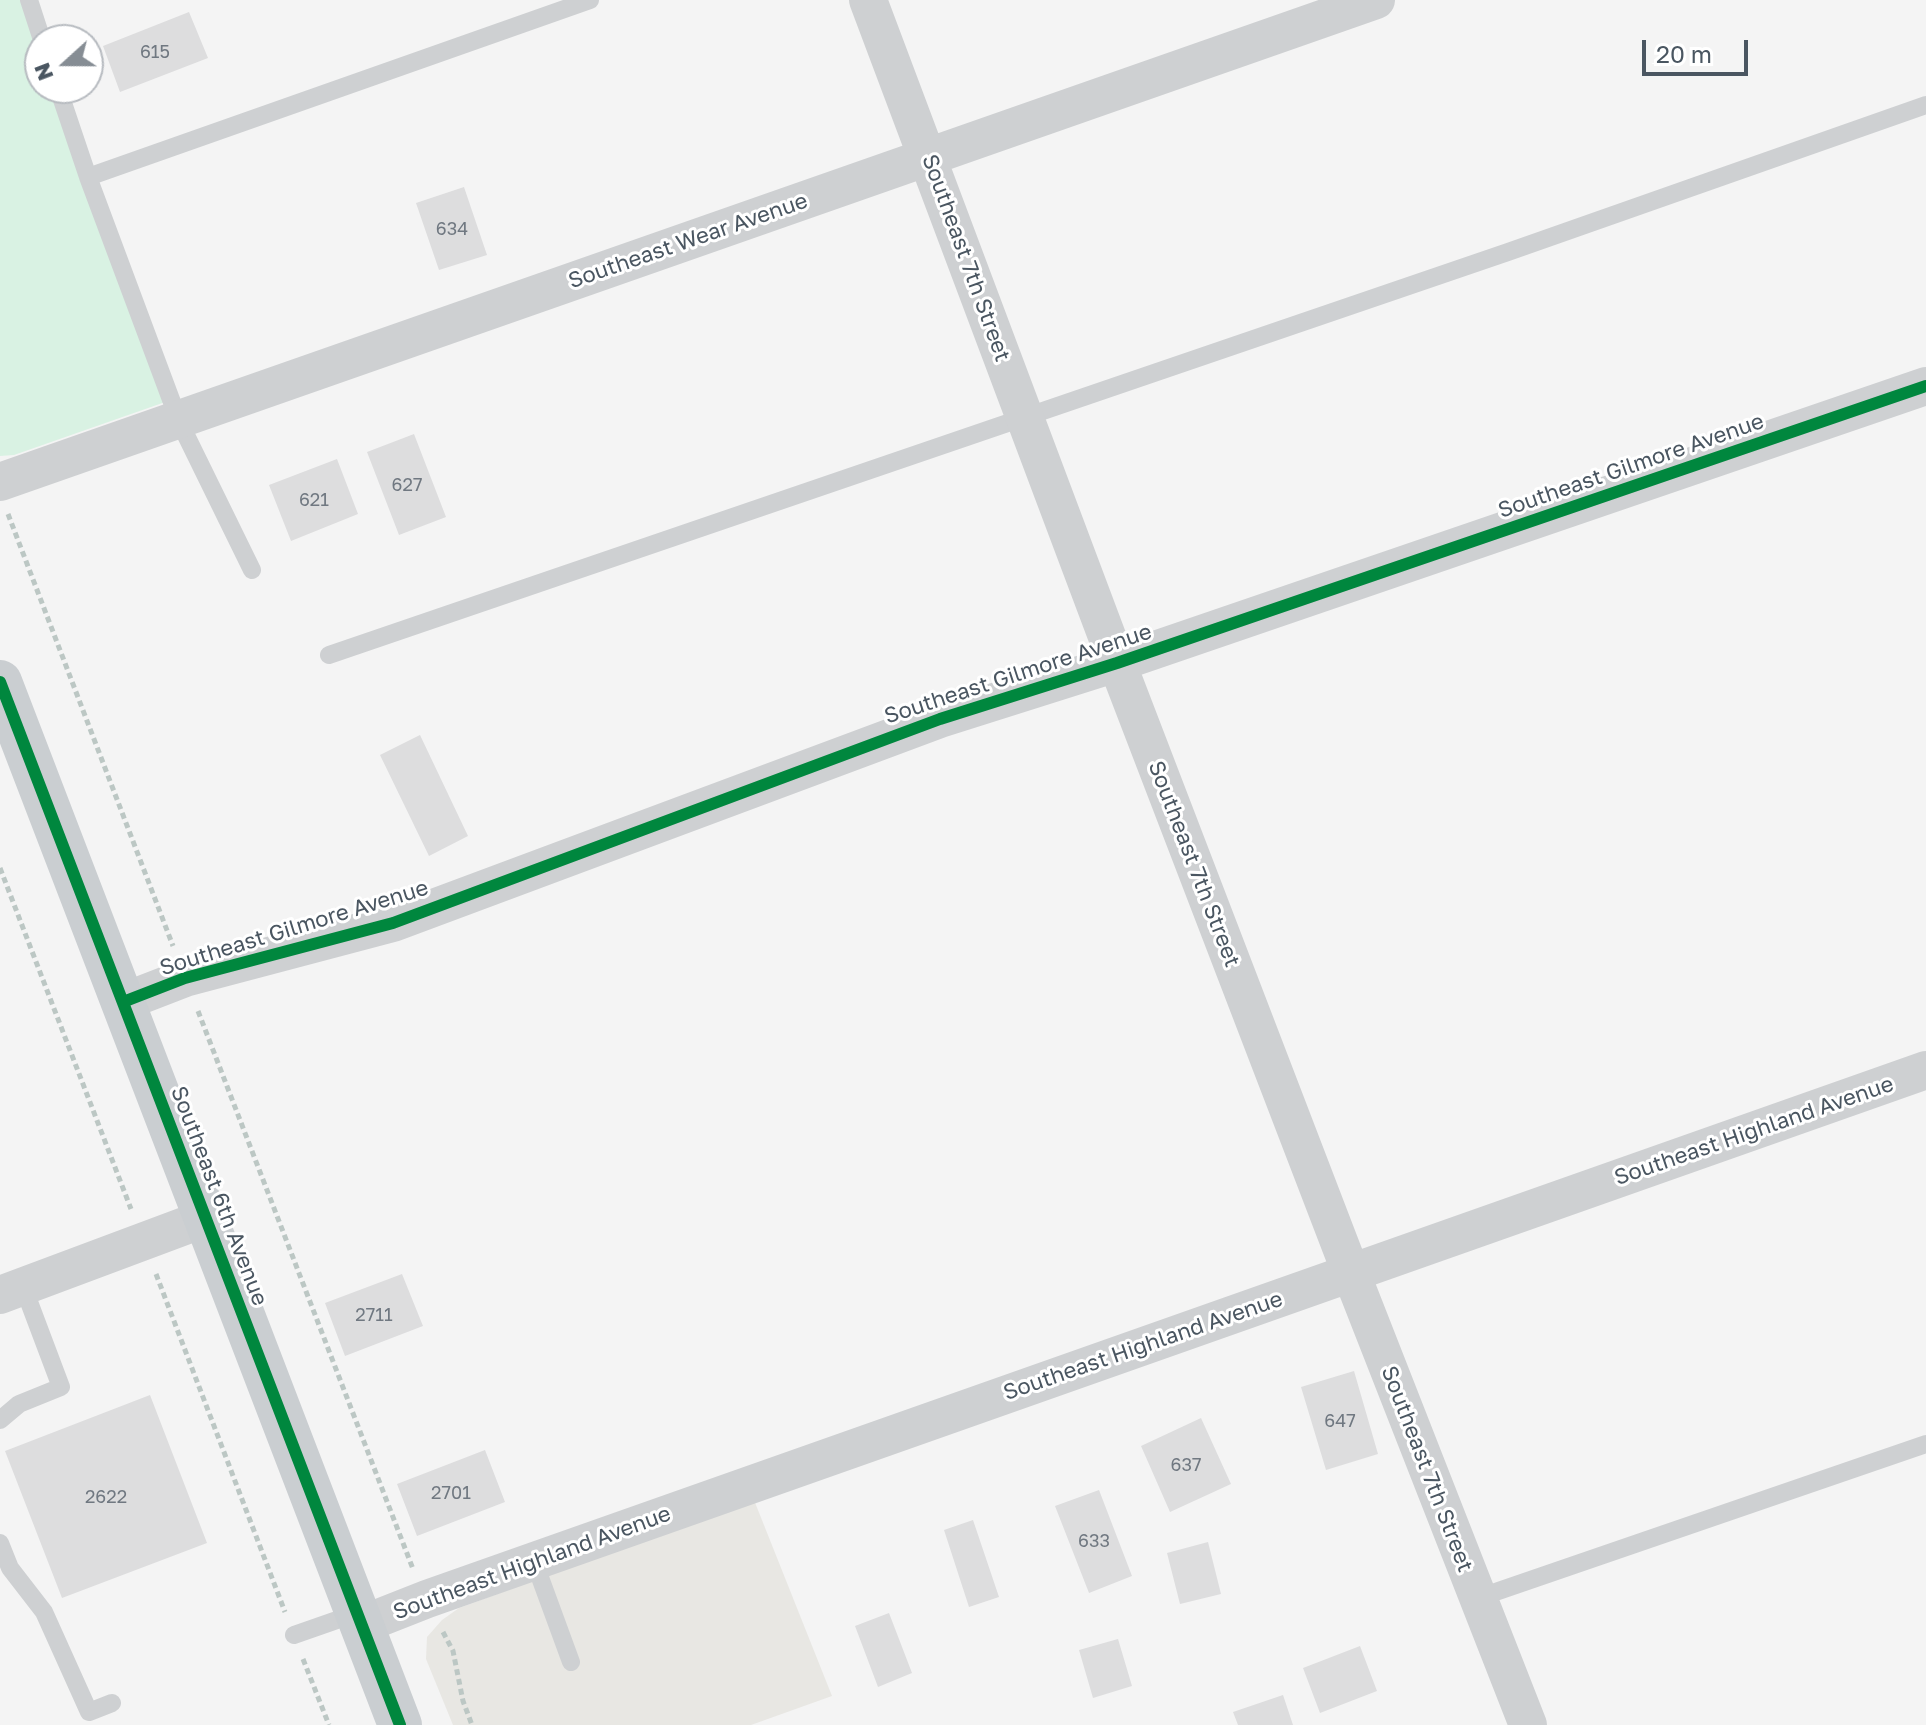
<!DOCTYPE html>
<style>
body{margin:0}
#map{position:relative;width:1926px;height:1725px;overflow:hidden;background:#f4f4f4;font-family:"Golos Text",sans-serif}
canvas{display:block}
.north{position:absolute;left:24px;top:24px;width:80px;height:80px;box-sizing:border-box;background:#fff;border:2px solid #b7bbc0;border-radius:50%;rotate:249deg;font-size:22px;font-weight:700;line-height:32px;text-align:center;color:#4a5661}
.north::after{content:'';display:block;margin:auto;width:28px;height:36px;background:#868d94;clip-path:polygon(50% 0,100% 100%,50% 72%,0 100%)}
.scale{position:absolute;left:1642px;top:40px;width:106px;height:36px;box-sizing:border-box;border:4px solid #4a5661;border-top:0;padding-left:10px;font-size:24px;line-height:28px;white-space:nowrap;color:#4a5661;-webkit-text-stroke:6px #fff;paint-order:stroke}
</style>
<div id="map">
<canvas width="1926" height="1725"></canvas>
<div class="north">N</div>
<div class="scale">20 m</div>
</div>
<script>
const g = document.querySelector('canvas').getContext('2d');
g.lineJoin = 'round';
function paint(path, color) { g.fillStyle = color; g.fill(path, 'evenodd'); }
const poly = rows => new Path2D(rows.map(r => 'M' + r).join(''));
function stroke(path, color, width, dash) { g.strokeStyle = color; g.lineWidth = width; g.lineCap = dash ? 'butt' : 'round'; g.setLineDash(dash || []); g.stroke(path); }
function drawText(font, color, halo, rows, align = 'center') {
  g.font = font + ' "Golos Text",sans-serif'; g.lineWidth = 6; g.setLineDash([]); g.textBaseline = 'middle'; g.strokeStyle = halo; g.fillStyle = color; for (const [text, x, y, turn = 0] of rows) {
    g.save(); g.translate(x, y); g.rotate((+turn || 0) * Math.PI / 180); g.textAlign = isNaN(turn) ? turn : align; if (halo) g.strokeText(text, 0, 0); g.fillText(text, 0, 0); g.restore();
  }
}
const commercial = poly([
 [754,1500,832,1696,751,1725,453,1725,426,1659,427,1637,442,1620,459,1608]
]);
const green = poly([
 [0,0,24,0,40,44,40,88,56,88,171,400,14,455,0,456]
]);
const building = poly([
 [189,12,208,58,120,92,103,46],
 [464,187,487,255,439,270,416,203],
 [414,434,446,517,399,535,367,452],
 [337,459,358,514,291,541,269,485],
 [420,735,468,836,429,856,380,755],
 [402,1274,423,1326,345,1356,325,1303],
 [1354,1371,1378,1454,1326,1470,1301,1387],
 [150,1395,207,1543,62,1598,5,1451],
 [1201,1418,1231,1484,1170,1512,1141,1446],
 [485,1450,505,1502,417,1536,397,1484],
 [1099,1490,1132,1576,1089,1593,1055,1506],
 [973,1520,999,1597,969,1607,944,1530],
 [1208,1542,1221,1594,1180,1604,1167,1553],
 [889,1613,912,1673,878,1687,855,1626],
 [1118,1639,1132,1686,1093,1698,1079,1650],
 [1360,1646,1377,1691,1320,1713,1303,1668],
 [1283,1695,1293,1725,1238,1725,1233,1712]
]);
const path = poly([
 [8,514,173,946],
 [0,868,131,1209],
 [198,1011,413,1569],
 [156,1274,285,1612],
 [443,1632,453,1651,463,1701,472,1725],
 [303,1659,329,1725]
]);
const lane = poly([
 [29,0,42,40],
 [58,88,88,177,179,421,252,570],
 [88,177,590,0],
 [329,655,1508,252,1926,105],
 [0,1420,19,1404,61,1387,23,1286],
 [0,1543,10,1568,44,1612,89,1712,112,1703],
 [534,1561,571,1662],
 [1478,1598,1926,1444],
 [294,1635,357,1613]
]);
const street = poly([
 [868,0,1117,663,1351,1273,1528,1725],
 [0,482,1376,0],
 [123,1002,185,978,393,923,940,719,1117,663,1926,386],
 [0,1295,206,1218],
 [361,1625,427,1599,1926,1070]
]);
const primary = poly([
 [0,682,400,1725]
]);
const cycleway = poly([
 [0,682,400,1725],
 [123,1002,185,978,393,923,940,719,1117,663,1926,386]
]);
const numberNames = [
 ["615",155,52],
 ["634",452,229],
 ["627",407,485],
 ["621",314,500],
 ["2711",374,1315],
 ["647",1340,1421],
 ["637",1186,1465],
 ["2701",451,1493],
 ["2622",106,1497],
 ["633",1094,1541]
];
const streetNames = [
 ["Southeast Wear Avenue",688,241,-19],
 ["Southeast 7th Street",966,258,70],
 ["Southeast Gilmore Avenue",1631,466,-19],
 ["Southeast Gilmore Avenue",1018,674,-18],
 ["Southeast 7th Street",1194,864,69],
 ["Southeast Gilmore Avenue",294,928,-17],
 ["Southeast Highland Avenue",1754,1131,-19],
 ["Southeast 6th Avenue",219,1196,69],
 ["Southeast Highland Avenue",1143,1346,-19],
 ["Southeast 7th Street",1427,1469,69],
 ["Southeast Highland Avenue",532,1563,-20]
];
paint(commercial, '#e8e7e3');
paint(green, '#d9f2e3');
paint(building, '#ddddde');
stroke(path, '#bcc7c4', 5, [6, 4]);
stroke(lane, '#ced0d2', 18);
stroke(street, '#ced0d2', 38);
stroke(primary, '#caced1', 44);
stroke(cycleway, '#00873e', 12);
drawText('18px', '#707881', null, numberNames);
drawText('22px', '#4a5661', '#fff', streetNames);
</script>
